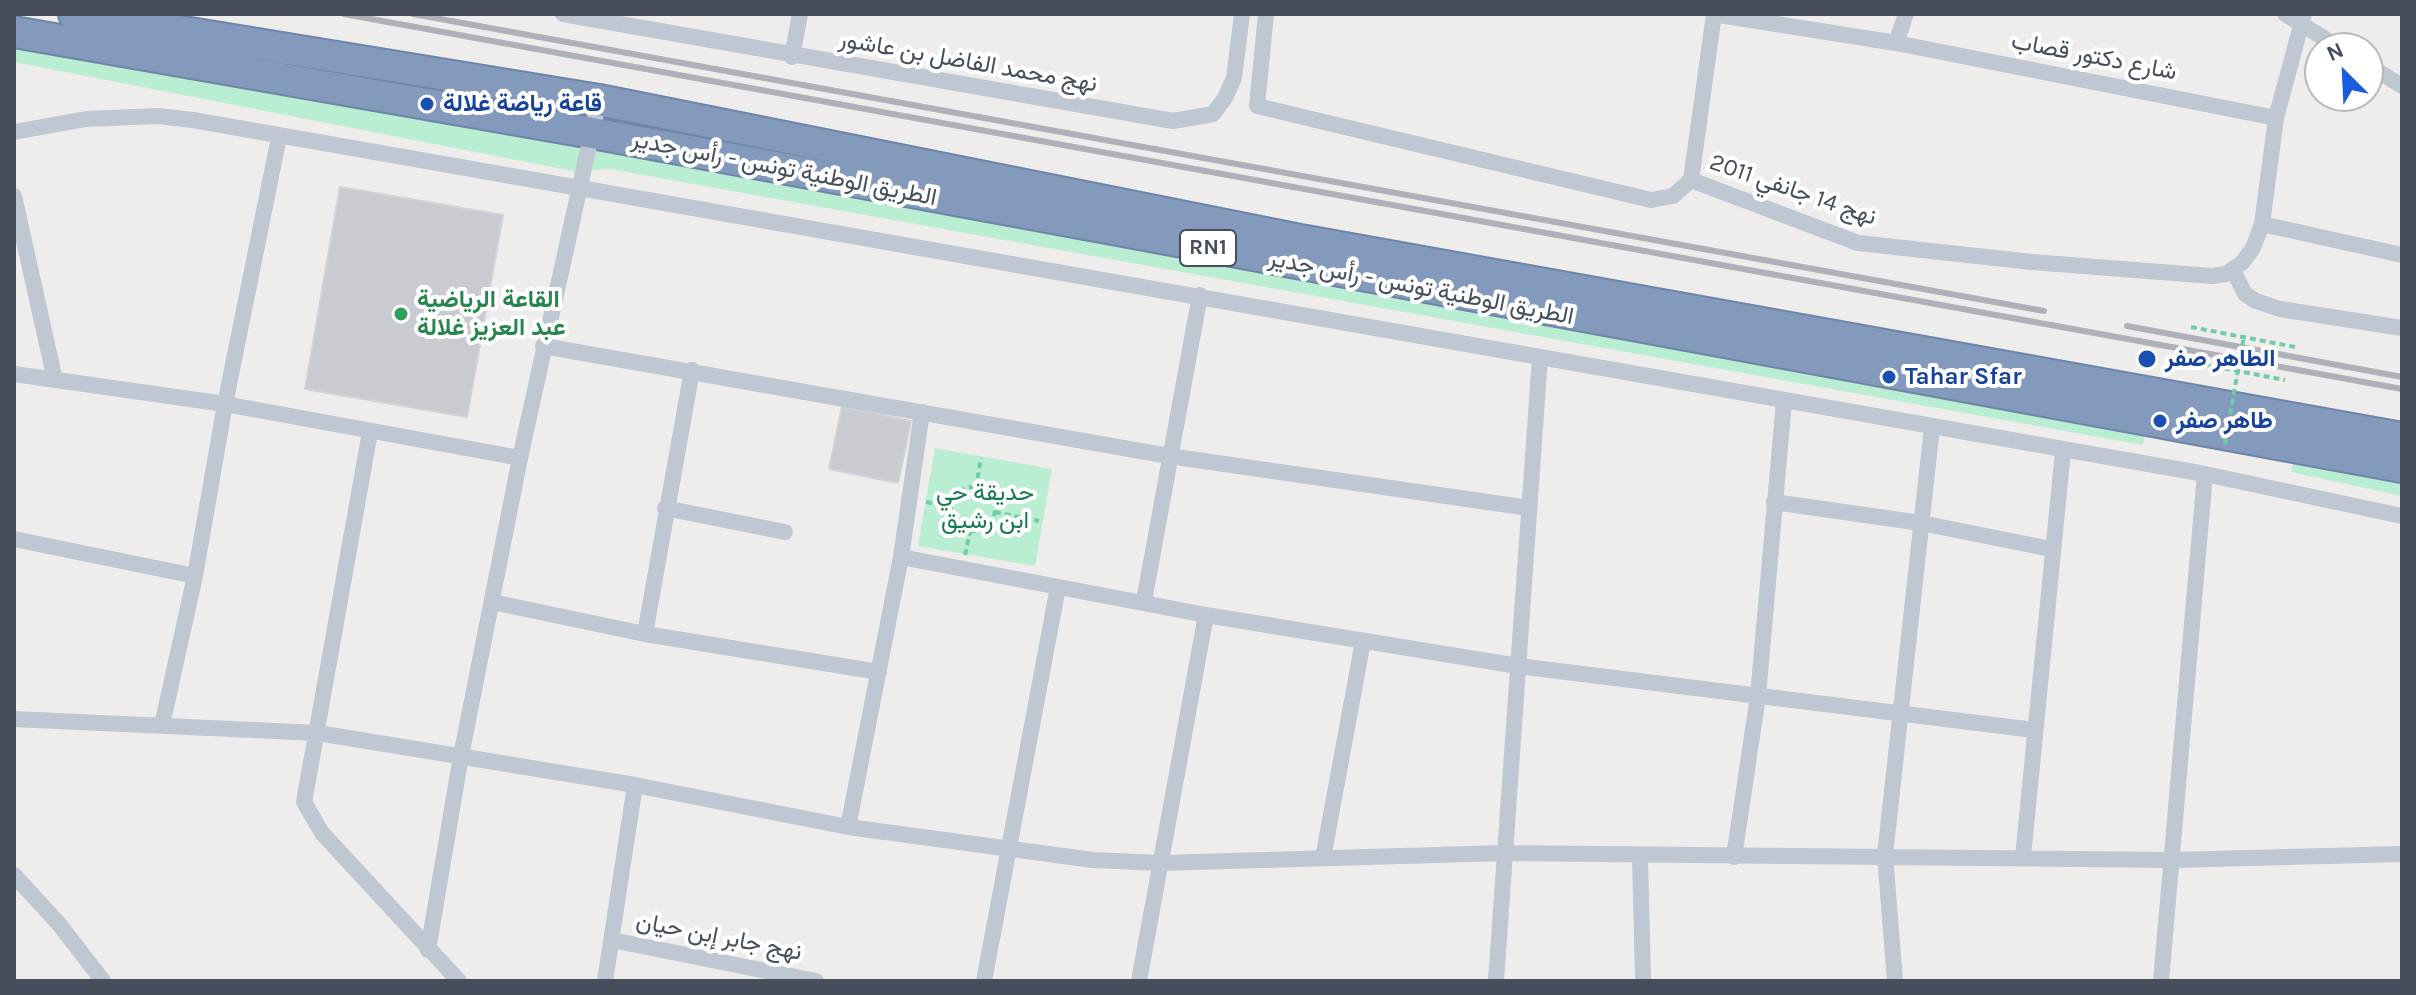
<!DOCTYPE html>
<meta charset="utf-8">
<style>
body{margin:0}
#map{position:relative;width:2416px;height:995px;overflow:hidden;background:#efecec;font-family:Karla,sans-serif}
canvas{display:block}
.frame{position:absolute;inset:0;border:16px solid #454e5a;pointer-events:none}
.north{position:absolute;left:2304px;top:32px;width:80px;height:80px;box-sizing:border-box;background:#fff;border:2px solid #b5b8bd;border-radius:50%;rotate:336deg;font-size:22px;font-weight:700;line-height:32px;text-align:center;color:#454e5a}
.north::after{content:'';display:block;margin:auto;width:28px;height:36px;background:#195ddd;clip-path:polygon(50% 0,100% 100%,50% 72%,0 100%)}
</style>
<div id="map">
<canvas width="2416" height="995"></canvas>
<div class="frame"></div>
<div class="north">N</div>
</div>
<script>
const g = document.querySelector('canvas').getContext('2d');
g.lineJoin = 'round';
function paint(path, color) { g.fillStyle = color; g.fill(path, 'evenodd'); }
const poly = rows => new Path2D(rows.map(r => 'M' + r).join(''));
function stroke(path, color, width, dash) { g.strokeStyle = color; g.lineWidth = width; g.lineCap = dash ? 'butt' : 'round'; g.setLineDash(dash || []); g.stroke(path); }
function drawText(font, color, halo, rows, align = 'center') {
  g.font = font + ' Karla,Vazirmatn,sans-serif'; g.lineWidth = 8; g.setLineDash([]); g.textBaseline = 'middle'; g.strokeStyle = halo; g.fillStyle = color; for (const [text, x, y, turn = 0] of rows) {
    g.save(); g.translate(x, y); g.rotate((+turn || 0) * Math.PI / 180); g.textAlign = isNaN(turn) ? turn : align; if (halo) g.strokeText(text, 0, 0); g.fillText(text, 0, 0); g.restore();
  }
}
const green = poly([
 [14,38,2146,427,2143,445,610,169,573,171,14,62],
 [935,448,1052,469,1035,566,918,546],
 [2295,451,2402,470,2402,496,2291,472]
]);
const building = poly([
 [340,187,503,215,467,417,305,389,340,187],
 [842,407,911,421,898,483,829,469,842,407]
]);
const path = poly([
 [2191,327,2295,347],
 [2185,361,2285,380],
 '951 509a22 22 0 1 1 44 0a22 22 0 1 1-44 0Z',
 [976,488,981,458],
 [926,502,951,506],
 [995,512,1039,521],
 [965,555,970,532]
]);
const street = poly([
 [563,14,1173,121,1213,114,1225,98,1234,78,1242,14],
 [1266,14,1257,106,1651,200,1673,196,1691,180,1858,243,2032,262,2212,276,2226,274,2242,263,2253,248,2262,224,2276,118,2304,14],
 [1713,14,1896,43,2276,118],
 [2285,14,2340,48],
 [1896,43,1906,14],
 [792,57,800,14],
 [2368,65,2402,86],
 [14,132,86,119,158,116,193,120,2205,474,2402,516],
 [1691,180,1714,14],
 [14,196,55,380],
 [2262,224,2402,255],
 [2233,270,2245,294,2256,301,2280,309,2402,328],
 [543,346,1169,456,1529,508],
 [14,374,225,404,520,458],
 [370,432,304,802,322,833,459,981],
 [1774,502,1921,523,2051,549],
 [665,508,785,532],
 [14,539,195,576],
 [901,557,1206,615,1518,666,2034,730],
 [1144,601,1200,295],
 [492,602,645,634,879,672],
 [645,634,692,370],
 [14,719,318,733,635,785,848,827,1093,860,1161,863,1505,853,2173,860,2402,854],
 [162,725,195,576,225,404,279,137],
 [848,827,901,557,922,412],
 [1640,857,1643,981],
 [1734,857,1758,696,1784,401],
 [2023,857,2063,451],
 [1323,858,1363,641],
 [14,875,59,924,103,981],
 [612,940,816,981],
 [428,950,461,756,520,458,599,100],
 [605,981,635,785],
 [984,981,1058,587],
 [1139,981,1206,615],
 [1496,981,1540,357],
 [1895,981,1885,855,1932,427],
 [2161,981,2205,474]
]);
const highway = poly([
 [74,14,599,100,1300,240,2402,438],
 [14,32,592,133,2402,467]
]);
const rail = poly([
 [344,14,2402,389],
 [413,14,2044,311],
 [2127,326,2402,377]
]);
const pathBridge = poly([
 [2225,444,2244,336]
]);
const markers = [
 [427,104,8,"#1a4fb4"],
 [401,314,8,"#2e9e5b"],
 [2147,359,10,"#1a4fb4"],
 [1889,377,8,"#1a4fb4"],
 [2160,421,8,"#1a4fb4"]
];
const shields = [
 [1208,248,56]
];
const shieldNames = [
 ["RN1",1208,248]
];
const streetNames = [
 ["شارع دكتور قصاب",2094,57,11],
 ["نهج محمد الفاضل بن عاشور",968,62,10],
 ["الطريق الوطنية تونس - رأس جدير",784,169,11],
 ["نهج 14 جانفي 2011",1793,190,19],
 ["الطريق الوطنية تونس - رأس جدير",1421,288,11],
 ["نهج جابر إبن حيان",719,937,11]
];
const transitNames = [
 ["قاعة رياضة غلالة",443,104],
 ["الطاهر صفر",2165,359],
 ["Tahar Sfar",1905,377],
 ["طاهر صفر",2176,421]
];
const leisureNames = [
 ["القاعة الرياضية",417,300],
 ["عبد العزيز غلالة",417,328]
];
const parkNames = [
 ["حديقة حي",985,493],
 ["ابن رشيق",985,521]
];
paint(green, '#b9eed2');
paint(building, '#c9cbd1');
stroke(building, '#d0d2d8', 2);
stroke(highway, '#6f85a8', 34);
stroke(path, '#72cca7', 4, [6, 4]);
stroke(street, '#bfc7d2', 16);
stroke(highway, '#849abc', 30);
stroke(rail, '#aeb1b7', 6);
stroke(pathBridge, '#72cca7', 4, [6, 4]);
for (const [x, y, r, color] of markers) { const dot = new Path2D(); dot.arc(x, y, r, 0, 2 * Math.PI); g.fillStyle = color; g.fill(dot); stroke(dot, '#fff', 3); }
for (const [x, y, w] of shields) { const box = new Path2D(); box.roundRect(x - w / 2, y - 18, w, 36, 6); g.fillStyle = '#fff'; g.fill(box); stroke(box, '#454e5a', 2); }
drawText('bold 22px', '#454e5a', null, shieldNames);
drawText('24px', '#454e5a', '#fff', streetNames);
drawText('bold 24px', '#164399', '#fff', transitNames, 'left');
drawText('bold 24px', '#27864d', '#fff', leisureNames, 'left');
drawText('24px', '#167a51', '#fff', parkNames);
</script>
